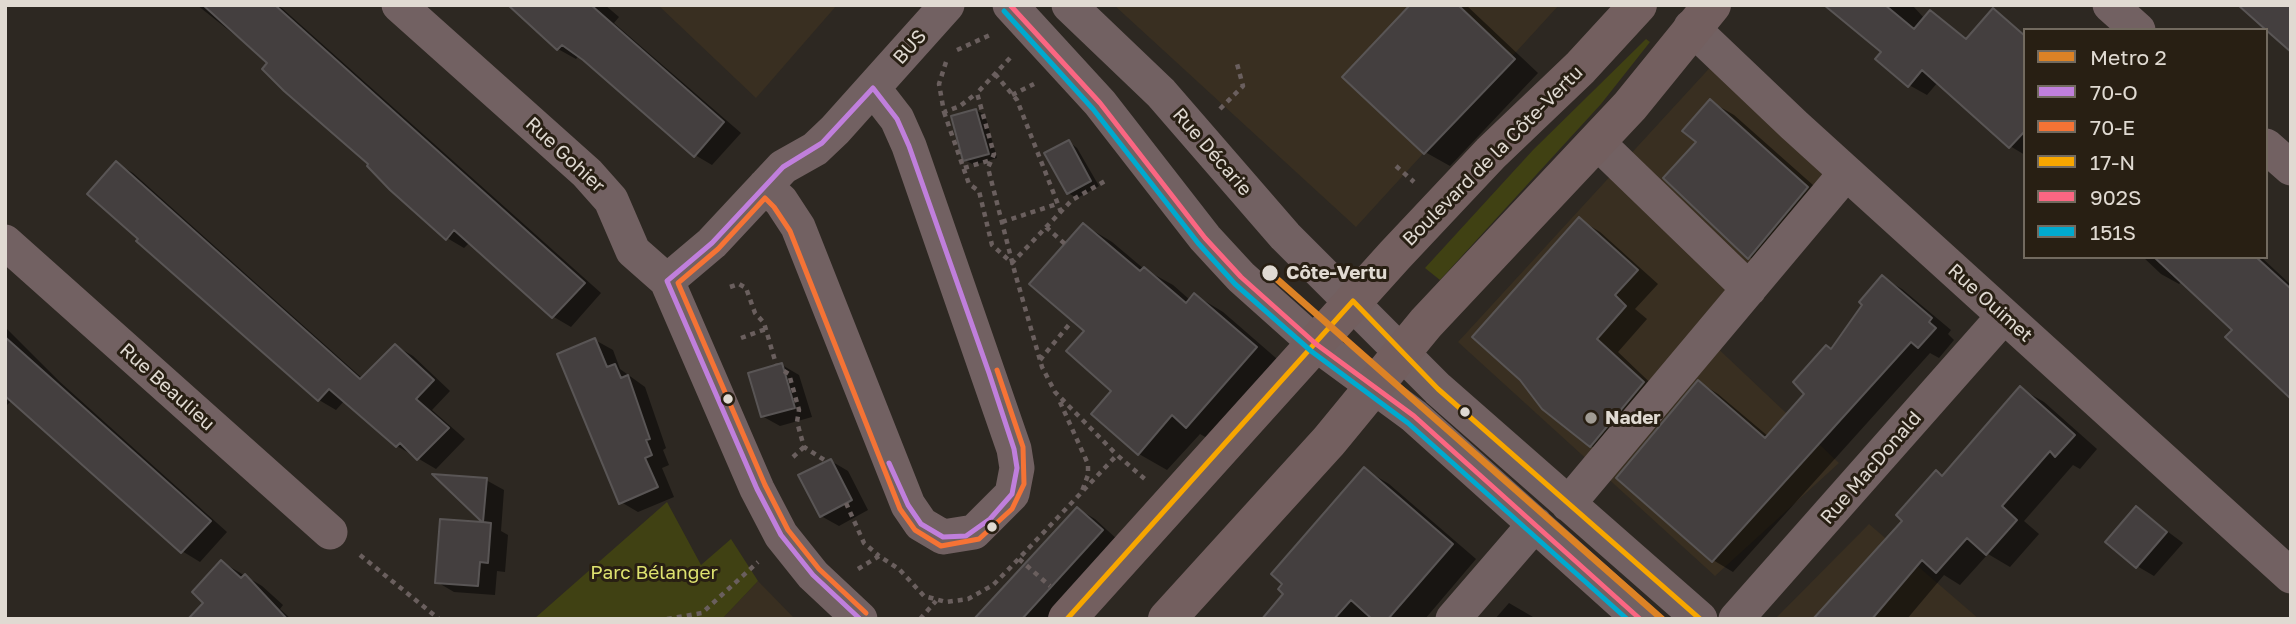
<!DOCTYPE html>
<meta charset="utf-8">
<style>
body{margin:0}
#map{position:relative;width:2296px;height:624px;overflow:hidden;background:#2d2822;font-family:"Golos Text",sans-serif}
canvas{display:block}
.frame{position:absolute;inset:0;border:7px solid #e0dad2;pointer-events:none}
.legend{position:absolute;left:2023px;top:28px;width:245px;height:231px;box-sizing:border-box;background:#281f13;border:2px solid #726a5f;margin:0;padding:9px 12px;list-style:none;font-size:21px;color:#e0dad2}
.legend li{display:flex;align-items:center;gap:14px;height:35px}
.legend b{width:35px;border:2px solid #726a5f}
</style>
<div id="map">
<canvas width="2296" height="624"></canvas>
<div class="frame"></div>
<ul class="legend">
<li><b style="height:9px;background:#dc8225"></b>Metro 2</li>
<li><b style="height:9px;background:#c07fdc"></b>70-O</li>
<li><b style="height:9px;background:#f57335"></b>70-E</li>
<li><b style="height:9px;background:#f7a600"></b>17-N</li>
<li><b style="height:9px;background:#fa6682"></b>902S</li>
<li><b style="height:9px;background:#00a9ce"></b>151S</li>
</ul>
</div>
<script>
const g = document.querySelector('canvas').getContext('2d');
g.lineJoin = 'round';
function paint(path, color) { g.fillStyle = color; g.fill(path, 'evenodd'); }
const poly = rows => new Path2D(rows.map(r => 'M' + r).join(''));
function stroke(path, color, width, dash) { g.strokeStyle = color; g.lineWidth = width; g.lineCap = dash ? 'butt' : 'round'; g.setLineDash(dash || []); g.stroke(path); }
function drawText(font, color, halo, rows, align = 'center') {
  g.font = font + ' "Golos Text",sans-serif'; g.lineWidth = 6; g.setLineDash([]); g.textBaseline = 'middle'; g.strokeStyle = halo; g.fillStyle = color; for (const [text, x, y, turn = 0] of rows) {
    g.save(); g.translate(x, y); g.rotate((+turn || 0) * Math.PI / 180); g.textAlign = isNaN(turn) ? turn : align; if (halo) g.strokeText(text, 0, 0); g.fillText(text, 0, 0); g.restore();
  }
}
const commercial = poly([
 [658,5,837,5,756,98],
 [1114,5,1559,5,1356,227],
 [1716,61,1838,179,1710,341,1839,463,1715,576,1458,342],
 [1869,524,1979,619,1775,619],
 [758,581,795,619,722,619]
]);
const green = poly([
 [1646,39,1650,42,1601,104,1440,280,1425,268,1533,150],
 [667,502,701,565,731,539,758,581,722,619,534,619]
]);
const shadow = poly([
 [197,5,277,5,283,9,601,293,571,327,554,317,470,242,464,248,447,238,270,63],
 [515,5,605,5,619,17,614,23,741,133,712,165,695,155,579,55,576,59,558,49,513,7],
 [1412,5,1466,5,1538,73,1450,166,1425,152],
 [1837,5,1912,5,1925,19,1931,12,1968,39,2025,42,2025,155,2010,146,1938,82,1927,95,1909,85,1884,52],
 [1710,101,1734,115,1831,201,1773,271,1749,257,1698,142],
 [976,110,985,115,997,158,974,165,965,160],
 [1069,142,1077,148,1099,186,1077,198,1068,193],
 [116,163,133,173,363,379,396,346,413,356,450,391,432,410,465,439,436,469,397,446,345,400,336,410,319,400,140,238],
 [1579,219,1600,232,1658,284,1635,309,1647,319,1618,352,1664,396,1612,458,1591,446],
 [1084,225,1112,242,1144,269,1173,285,1190,300,1195,295,1223,312,1284,365,1216,443,1200,434,1167,470,1139,454,1086,331],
 [2143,257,2261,257,2291,285,2291,394,2234,329,2182,281,2179,284,2161,274],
 [1883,278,1902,289,1951,330,1948,334,1954,340,1939,358,1930,353,1733,572,1713,560,1699,382,1718,394,1769,437,1806,394,1832,350],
 [5,327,60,382,227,532,200,562,182,551,12,400,5,407],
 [595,340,613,350,620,369,645,387,666,448,663,450,669,465,662,468,674,497,638,512,621,502],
 [782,365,799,375,812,417,780,426,762,416],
 [2020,388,2044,402,2097,449,2080,469,2073,465,2024,521,2039,534,2010,567,1988,554,1960,585,1944,575,1907,619,1815,619,1905,520,1936,473,1943,477],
 [831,461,848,471,868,510,839,526,821,516],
 [1364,469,1389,484,1476,559,1425,619,1264,619,1286,594],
 [436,476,486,480,504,490,501,531,508,535,505,572,497,571,495,595,454,592,437,582,487,524],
 [2136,508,2183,543,2154,576,2137,566],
 [1078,509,1095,519,1119,541,1048,619,977,619],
 [222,562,262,586,283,605,280,609,291,619,224,619],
 [1509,603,1533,617,1535,619,1495,619]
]);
const building = poly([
 [203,5,275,5,585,283,552,318,454,230,446,240,390,190,367,166,368,164,284,91,262,69,267,63,203,5],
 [508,5,591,5,724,122,694,157,583,60,562,45,557,50,508,5],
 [1410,5,1458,5,1515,59,1424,154,1342,77,1410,5],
 [1824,5,1885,5,1914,29,1930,10,1966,39,1993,8,2025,36,2025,131,2009,148,1922,70,1908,87,1875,59,1881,52,1824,5],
 [2238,5,2291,5,2291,52,2266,30,2238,5],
 [1710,99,1808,187,1748,259,1663,178,1696,142,1682,131,1710,99],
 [976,109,989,154,963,161,951,116,976,109],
 [1069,140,1091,181,1067,194,1044,153,1069,140],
 [116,161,360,379,395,344,434,380,416,399,449,428,417,460,400,443,396,447,329,389,318,401,136,241,138,239,87,194,116,161],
 [1579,217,1638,270,1615,295,1626,306,1597,339,1644,382,1590,447,1542,409,1520,380,1472,337,1579,217],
 [1083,223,1140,271,1144,267,1186,303,1194,293,1257,347,1186,428,1172,415,1138,455,1091,414,1111,391,1066,351,1084,331,1029,284,1083,223],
 [2154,257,2256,257,2291,289,2291,399,2225,337,2232,330,2154,257],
 [1882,275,1932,318,1929,322,1936,328,1918,348,1911,342,1712,562,1616,478,1698,380,1765,438,1804,394,1793,382,1826,345,1831,349,1862,305,1859,302,1882,275],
 [5,337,211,521,181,553,5,396,5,337],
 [595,338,607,367,615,364,621,378,628,375,650,439,646,440,652,455,645,458,658,487,619,504,557,354,595,338],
 [782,363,795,408,761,417,748,373,782,363],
 [2020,386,2075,435,2055,457,2050,451,2002,506,2017,520,1986,555,1967,538,1936,573,1922,560,1872,619,1813,619,1902,521,1896,515,1936,470,1942,476,2020,386],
 [831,459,852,500,820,517,798,475,831,459],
 [1364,467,1453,544,1388,619,1372,619,1351,600,1334,619,1262,619,1283,594,1278,589,1282,584,1271,574,1364,467],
 [432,474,487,478,483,522,491,523,488,563,480,562,478,586,435,583,440,519,482,522,432,474],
 [2136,506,2167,532,2136,568,2105,542,2136,506],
 [1077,507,1103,530,1022,619,974,619,1077,507],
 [221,560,241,578,245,574,287,619,188,619,203,603,192,592,221,560]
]);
const path = poly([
 [957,50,990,35],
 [1010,58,977,93,994,154,988,168,1015,273,1042,367,1055,392,1117,455],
 [946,62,939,84,944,112,960,106,977,93],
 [995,74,1017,100,1061,212],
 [1012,95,1034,84],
 [1220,109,1243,86,1236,60],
 [944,112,969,184,979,191,992,245,1012,263,1072,200,1105,181],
 [1396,166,1414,182],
 [964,168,991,160],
 [1002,222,1057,204],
 [1046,227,1065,244],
 [730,287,739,284,746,288,755,313,764,323,776,364],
 [741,338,766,329],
 [1040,360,1072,321],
 [784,371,789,374,799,410,797,422,804,447,826,461],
 [1060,402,1088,464,1088,475,1082,491],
 [793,457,804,447],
 [846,503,864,543,879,556],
 [360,555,439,619],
 [1019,559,1050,586],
 [858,569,879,556,899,569,924,596,946,602,968,599,993,585,1006,572,1117,455,1146,480],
 [667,619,702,613,758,562],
 [920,619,936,601]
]);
const minor = poly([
 [399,5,587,173,611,200,633,251,667,281,757,489,781,535,813,575,860,619],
 [1010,5,1100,103,1205,238,1241,277,1316,344,1414,416,1640,619],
 [1069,5,1161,93,1285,236,1438,389,1700,619],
 [2110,5,2138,30],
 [1691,27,1794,125,2291,576],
 [1597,142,1749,289],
 [2266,146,2291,168],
 [765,186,781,201,798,227,908,505,921,524,943,537,974,532,1012,494,1017,468,1014,449,909,146,897,119,873,88],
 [5,242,330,532],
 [667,281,712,243,783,167,815,149,835,130,947,5],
 [1568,504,1846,173],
 [1453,619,1535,524],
 [1736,619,2004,316]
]);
const major = poly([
 [1067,619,1395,255,1491,153,1580,68,1638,5],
 [1167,619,1329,441,1426,323,1630,106,1712,5]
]);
const bus1 = poly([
 [860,619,813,575,781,535,757,489,667,281,712,243,783,167,822,143,873,88,897,119,909,146,989,373,1014,449,1017,468,1012,494,990,519,966,536,943,537,921,524,908,505,889,463]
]);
const bus2 = poly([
 [866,613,819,569,788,530,765,485,678,283,718,249,765,198,774,207,790,231,900,509,915,530,941,546,979,539,1012,509,1024,484,1023,447,997,370]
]);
const bus3 = poly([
 [1067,619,1353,301,1438,389,1700,619]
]);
const bus4 = poly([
 [1010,5,1100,103,1205,238,1241,277,1316,344,1414,416,1640,619]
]);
const bus5 = poly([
 [1004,11,1093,109,1198,243,1235,284,1311,351,1408,423,1627,619]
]);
const metro1 = poly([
 [1270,273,1662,619]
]);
const markers = [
 [1270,273,9,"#e0dad2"],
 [728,399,6,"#e0dad2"],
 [1465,412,6,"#e0dad2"],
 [1591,418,7,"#a19c94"],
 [992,527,6,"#e0dad2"]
];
const streetNames = [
 ["BUS",910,47,-48],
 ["Rue Décarie",1212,152,49],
 ["Rue Gohier",565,155,43],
 ["Boulevard de la Côte-Vertu",1493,156,-45],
 ["Rue Ouimet",1990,303,42],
 ["Rue Beaulieu",167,387,42],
 ["Rue MacDonald",1871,468,-49]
];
const stopNames = [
 ["Côte-Vertu",1286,273]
];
const poiNames = [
 ["Nader",1605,418]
];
const parkNames = [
 ["Parc Bélanger",654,573]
];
paint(commercial, '#392f21');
paint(green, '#404113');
paint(shadow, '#0007');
paint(building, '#443f3f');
stroke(building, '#595555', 2);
stroke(path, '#6a5f5e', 4.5, [5, 5]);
stroke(minor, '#726162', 35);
stroke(major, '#735f5f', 38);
stroke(bus1, '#c07fdc', 5);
stroke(bus2, '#f57335', 5);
stroke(bus3, '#f7a600', 5);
stroke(bus4, '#fa6682', 5);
stroke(bus5, '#00a9ce', 5);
stroke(metro1, '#dc8225', 7);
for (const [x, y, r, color] of markers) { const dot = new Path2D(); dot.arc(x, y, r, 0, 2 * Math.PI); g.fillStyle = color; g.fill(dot); stroke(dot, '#281f13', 2.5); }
drawText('19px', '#e0dad2', '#281f13', streetNames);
drawText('bold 19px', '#e0dad2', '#281f13', stopNames, 'left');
drawText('bold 19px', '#e0dad2', '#281f13', poiNames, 'left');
drawText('19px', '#dee26f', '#281f13', parkNames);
</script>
